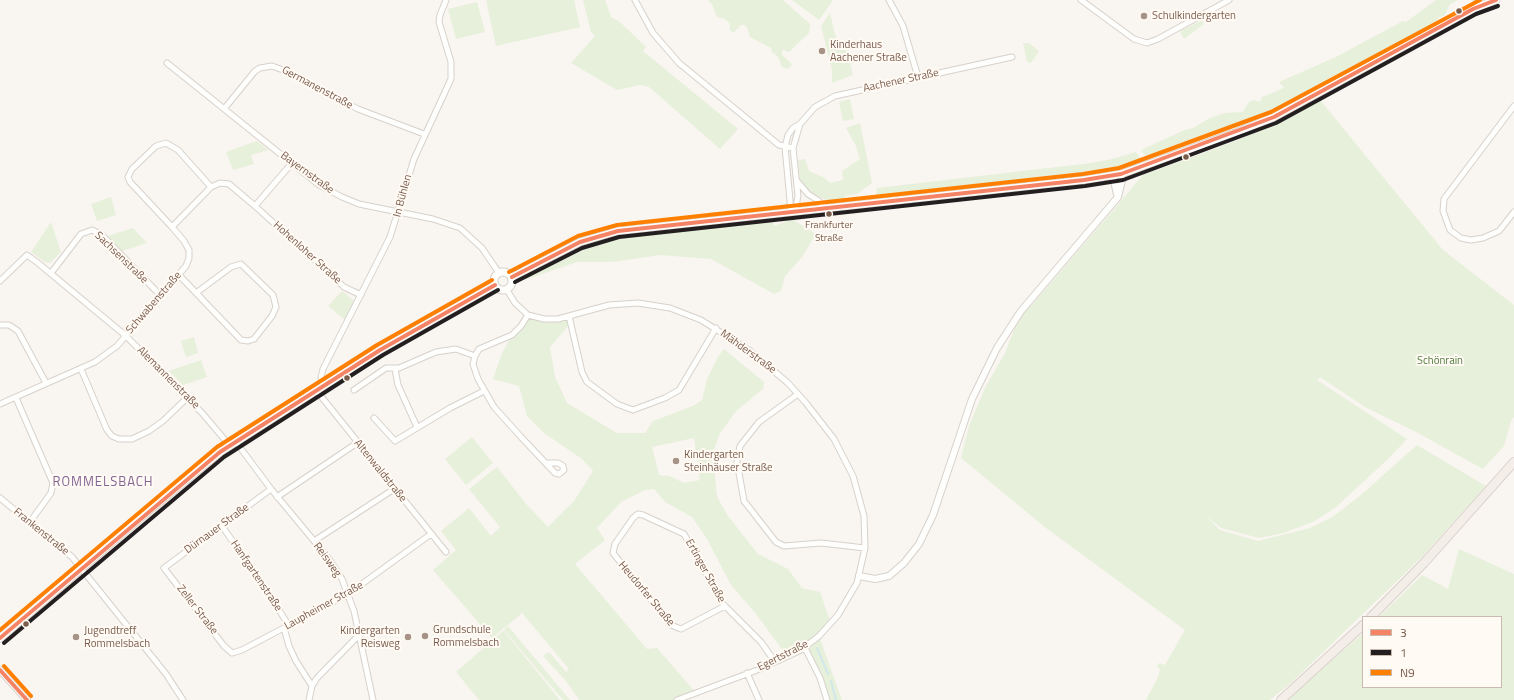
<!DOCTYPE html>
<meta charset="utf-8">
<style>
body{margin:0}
#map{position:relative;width:1514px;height:700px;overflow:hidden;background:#f9f5f0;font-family:"Titillium Web",sans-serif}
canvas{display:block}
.legend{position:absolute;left:1362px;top:616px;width:140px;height:72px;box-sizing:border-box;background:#fffaf3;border:1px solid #cabbb1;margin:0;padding:5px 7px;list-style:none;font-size:12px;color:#7a5c4d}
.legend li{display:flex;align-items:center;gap:8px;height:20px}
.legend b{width:20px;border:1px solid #cabbb1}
</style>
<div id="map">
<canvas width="1514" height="700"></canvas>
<ul class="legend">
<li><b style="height:5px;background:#f48465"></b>3</li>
<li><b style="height:5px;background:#231f20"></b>1</li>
<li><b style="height:5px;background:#ff8000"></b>N9</li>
</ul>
</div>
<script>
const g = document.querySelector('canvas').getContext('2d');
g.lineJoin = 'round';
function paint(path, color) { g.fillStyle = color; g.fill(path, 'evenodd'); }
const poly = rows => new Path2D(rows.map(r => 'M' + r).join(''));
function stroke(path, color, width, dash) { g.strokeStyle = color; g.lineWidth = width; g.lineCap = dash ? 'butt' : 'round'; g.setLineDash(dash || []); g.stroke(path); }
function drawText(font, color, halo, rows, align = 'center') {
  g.font = font + ' "Titillium Web",sans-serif'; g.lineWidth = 4; g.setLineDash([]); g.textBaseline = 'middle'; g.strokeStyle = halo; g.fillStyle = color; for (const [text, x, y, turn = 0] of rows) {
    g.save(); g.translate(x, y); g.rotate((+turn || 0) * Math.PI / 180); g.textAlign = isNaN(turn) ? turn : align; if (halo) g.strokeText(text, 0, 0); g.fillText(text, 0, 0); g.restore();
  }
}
const green = poly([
 [486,0,574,0,580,27,496,46],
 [583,0,605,0,611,17,620,22,646,47,643,51,738,129,720,149,649,87,640,85,617,90,571,63,595,36,591,32],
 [708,0,783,0,810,24,809,33,789,52,782,50,782,55,792,64,788,69,782,67,778,57,772,52,771,48,750,37,747,27,744,25,741,25,733,33,730,30,730,24,725,19,717,17,712,4],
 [792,0,833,0,819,20],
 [1436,0,1458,0,1450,4,1444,16,1439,17,1435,23,1274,113,1198,141,1191,140,1167,148,1151,155,1145,155,1141,150,1185,130,1193,128,1210,118,1225,113,1243,112,1248,103,1253,100,1260,102,1262,97,1284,88,1279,82,1336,57,1403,21,1406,22],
 [477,2,485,32,456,39,448,9],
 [830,13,835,35,845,49,846,47,853,75,832,83,832,70,821,26],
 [1202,20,1204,24,1184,39,1180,31],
 [1023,43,1029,43,1039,51,1031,63,1027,62],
 [850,99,854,119,843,121,839,102],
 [1320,100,1443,250,1514,305,1514,417,1511,421,1504,446,1483,469,1416,432,1365,407,1320,377,1353,344,1317,380,1407,439,1387,460,1335,508,1313,522,1283,533,1259,538,1221,528,1206,516,1220,530,1258,541,1310,528,1334,516,1361,495,1417,445,1486,486,1421,558,1292,682,1270,700,1146,700,1158,677,1160,669,1157,666,1159,663,1165,665,1185,630,1046,528,961,458,969,426,985,388,1005,353,1021,311,1028,303,1031,306,1143,175,1236,141],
 [860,123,872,183,857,194,845,196,845,200,830,202,810,192,803,186,800,179,798,160,805,159,809,171,823,177,830,183,843,180,842,171,860,159,856,146,846,128],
 [257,141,268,150,251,155,254,164,233,170,226,152],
 [1136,152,1143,162,1098,173,876,195,877,188,1091,163,1112,159],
 [111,197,116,215,97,221,91,204],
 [756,215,758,222,772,220,774,226,792,219,816,234,802,257,785,276,781,291,774,294,711,259,660,255,613,262,577,262,527,279,512,277,604,234],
 [51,222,61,252,50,263,45,262,31,252],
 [133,228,147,243,122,251,108,236],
 [342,291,354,301,345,320,328,306],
 [528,315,544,319,569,316,571,323,550,347,555,377,567,403,617,433,645,433,653,421,693,406,702,400,707,379,718,357,724,349,764,382,763,389,736,411,719,435,711,460,715,476,717,497,728,516,758,554,788,569,802,588,820,592,831,624,819,636,842,700,827,700,805,648,787,656,756,614,731,585,707,539,692,517,665,502,654,489,645,490,621,502,597,528,605,540,575,564,647,649,657,648,696,693,677,700,579,700,566,681,543,656,549,652,566,672,569,669,522,613,492,638,433,570,456,550,441,531,469,508,491,536,500,527,469,489,497,467,527,505,548,527,574,501,593,471,582,459,544,433,527,416,519,386,493,379,502,353,512,335],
 [694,438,700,480,684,483,669,476,659,475,652,447],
 [194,337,198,353,186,357,181,341],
 [201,360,207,377,183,385,169,371],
 [472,437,493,463,466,485,445,459],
 [1459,549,1514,574,1514,700,1287,700,1363,633,1363,687,1501,687,1501,617,1379,617,1422,575,1448,589],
 [508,626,570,700,563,700,504,630],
 [503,631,504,631,560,700,479,700,456,672]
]);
const stream = poly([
 [817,648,828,674],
 [831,681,836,700]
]);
const minor = poly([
 [635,0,653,33,679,63,779,145,793,148],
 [889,0,903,26,918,77],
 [1081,0,1134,39,1147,43,1158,39,1229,0],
 [167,63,319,185,342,197,359,204,433,219,460,228,482,248,499,273],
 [1514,106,1444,199,1443,211,1450,230,1461,238,1471,240,1483,238,1499,231,1514,212],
 [224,109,255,71,260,68,272,66,283,70,358,109,424,134],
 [800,124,815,107,835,96,1012,57],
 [797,181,808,194,819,201,825,208],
 [255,206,344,287,361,295],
 [791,211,785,147,788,135,793,128,800,124,793,148,798,196,795,211],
 [172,227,130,182,128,177,132,169,156,146,166,143,178,150,211,187],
 [51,273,81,234,92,230,102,235,160,295],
 [179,275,241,340,248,341,254,339,272,316,276,307,273,295,241,264,231,267,196,293],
 [0,281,27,255,38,263,126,336,203,414,230,446],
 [507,290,515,303,528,315,544,319,558,319,609,305,638,303,670,308,701,320,749,350,788,383,806,403,834,439,853,476,864,516,865,548,857,583,838,615,819,636,801,650,760,669,677,700],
 [528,315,521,326,512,335,479,349,475,356,473,364,478,379,494,407,521,437,555,473,559,474,564,470,563,466,558,463,546,463],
 [569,316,582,372,587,382,617,404,633,410,665,398,679,390,716,328],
 [0,325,9,325,18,331,46,383],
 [81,369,107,430,112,436,119,439,132,439,149,431,163,421,187,398],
 [395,369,398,385,417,427],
 [323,385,321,377,323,369,390,237,414,159,451,79,451,62,439,22,440,15,446,0],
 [316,390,446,552],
 [354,390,386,368,399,368,436,352,456,349,475,356],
 [798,394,759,422,740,446,737,462,744,501,776,542,784,546,821,543,865,548],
 [16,398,53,483,51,493,30,522],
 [0,404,95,362,117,346,186,266,189,258,189,250,184,241,172,227,211,187,220,183,229,184,255,206,292,163],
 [374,418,395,441,450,408,484,391],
 [236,442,271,489,329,559,342,579,354,611,373,700],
 [271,489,164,568,224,646,232,653,242,650,348,594,431,534],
 [277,497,357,443],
 [0,498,72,557,166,674,183,700],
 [222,526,266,589,289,626],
 [314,541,394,489],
 [725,606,681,629,671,625,613,553,615,544,633,518,638,514,643,515,684,534,723,604,761,642,775,662],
 [284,628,289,646,296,661,312,686],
 [805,648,820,678,827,700],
 [747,673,759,700],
 [309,700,312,686,317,678,360,634]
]);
const tertiary = poly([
 [1113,176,1117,195],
 [859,576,875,579,889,576,904,563,919,544,933,515,972,399,997,348,1021,311,1118,197,1122,180,1121,174],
 [0,670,27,700]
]);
const secondary = poly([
 [1473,9,1479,0],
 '494 281a9 9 0 1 1 18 0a9 9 0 1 1-18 0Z',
 [512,277,580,242,618,231,1084,180,1121,174,1235,133,1274,117,1473,9,1496,0],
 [0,638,152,508,220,452,380,350,495,285]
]);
const primary = poly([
 [1371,617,1424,563,1514,462],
 [1281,700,1363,625]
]);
const bus1 = poly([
 [512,277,580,242,618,231,1084,180,1121,174,1274,117,1473,9,1496,0],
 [0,638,220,452,380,350,495,285],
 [0,670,27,700]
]);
const bus2 = poly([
 [515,282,582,248,619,237,1085,186,1123,180,1276,123,1476,14,1498,6],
 [4,643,224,457,383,355,498,290]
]);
const bus3 = poly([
 [509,272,578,236,617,225,1083,174,1119,168,1271,112,1480,0],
 [0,630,217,447,377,345,492,280],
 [4,666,31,696]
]);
const markers = [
 [1459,11,3.5,"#7a5c4d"],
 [1144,16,4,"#a69286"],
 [822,51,4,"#a69286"],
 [1186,157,3.5,"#7a5c4d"],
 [829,214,3.5,"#7a5c4d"],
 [347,378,3.5,"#7a5c4d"],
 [676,461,4,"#a69286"],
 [26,624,3.5,"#7a5c4d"],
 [425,636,4,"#a69286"],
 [76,637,4,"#a69286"],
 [408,637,4,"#a69286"]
];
const busNames = [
 ["Frankfurter",829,226],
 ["Straße",829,239]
];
const poiNames = [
 ["Schulkindergarten",1152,16],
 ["Kinderhaus",830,45],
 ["Aachener Straße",830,58],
 ["Kindergarten",684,455],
 ["Steinhäuser Straße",684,468],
 ["Grundschule",433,630],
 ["Rommelsbach",433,643],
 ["Jugendtreff",84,631],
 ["Rommelsbach",84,644],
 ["Kindergarten",400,631,"right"],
 ["Reisweg",400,644,"right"]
];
const streetNames = [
 ["Aachener Straße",901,81,-12],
 ["Germanenstraße",317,88,28],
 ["Bayernstraße",307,173,36],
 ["In Bühlen",403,196,-75],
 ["Hohenloher Straße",307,253,42],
 ["Sachsenstraße",121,258,44],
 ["Schwabenstraße",154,303,-49],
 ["Mähderstraße",748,352,36],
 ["Alemannenstraße",168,378,45],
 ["Altenwaldstraße",380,471,51],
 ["Dürnauer Straße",217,529,-36],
 ["Frankenstraße",41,532,39],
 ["Reisweg",327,560,54],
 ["Ertinger Straße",705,571,61],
 ["Hanfgartenstraße",256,576,56],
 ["Heudorfer Straße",646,594,50],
 ["Laupheimer Straße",324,606,-29],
 ["Zeller Straße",197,610,52],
 ["Egertstraße",783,656,-27]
];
const parkNames = [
 ["Schönrain",1440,361]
];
const quarterNames = [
 ["ROMMELSBACH",103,483]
];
paint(green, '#e7f0db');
stroke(stream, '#d0e8ea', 2);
stroke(minor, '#d7d1cb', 7);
stroke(tertiary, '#d7d1cb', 8);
stroke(secondary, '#d9d2cb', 9);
stroke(primary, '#dad1cc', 10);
stroke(minor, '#fefefd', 5);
stroke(tertiary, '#fefefd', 6);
stroke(secondary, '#fefefd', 7);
stroke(primary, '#f3eee8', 8);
stroke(bus1, '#f48465', 4);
stroke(bus2, '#231f20', 4);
stroke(bus3, '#ff8000', 4);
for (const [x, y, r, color] of markers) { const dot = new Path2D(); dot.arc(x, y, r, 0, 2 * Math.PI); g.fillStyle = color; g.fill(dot); stroke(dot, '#fffaf3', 1.5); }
drawText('10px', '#7a5c4d', '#fffaf3', busNames);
drawText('11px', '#7a5c4d', '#fffaf3', poiNames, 'left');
drawText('11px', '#7a5c4d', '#fffaf3', streetNames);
drawText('11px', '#537a41', '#fffaf3', parkNames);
g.letterSpacing = '1px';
drawText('13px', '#846695', '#fffaf3', quarterNames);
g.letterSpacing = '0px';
</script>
